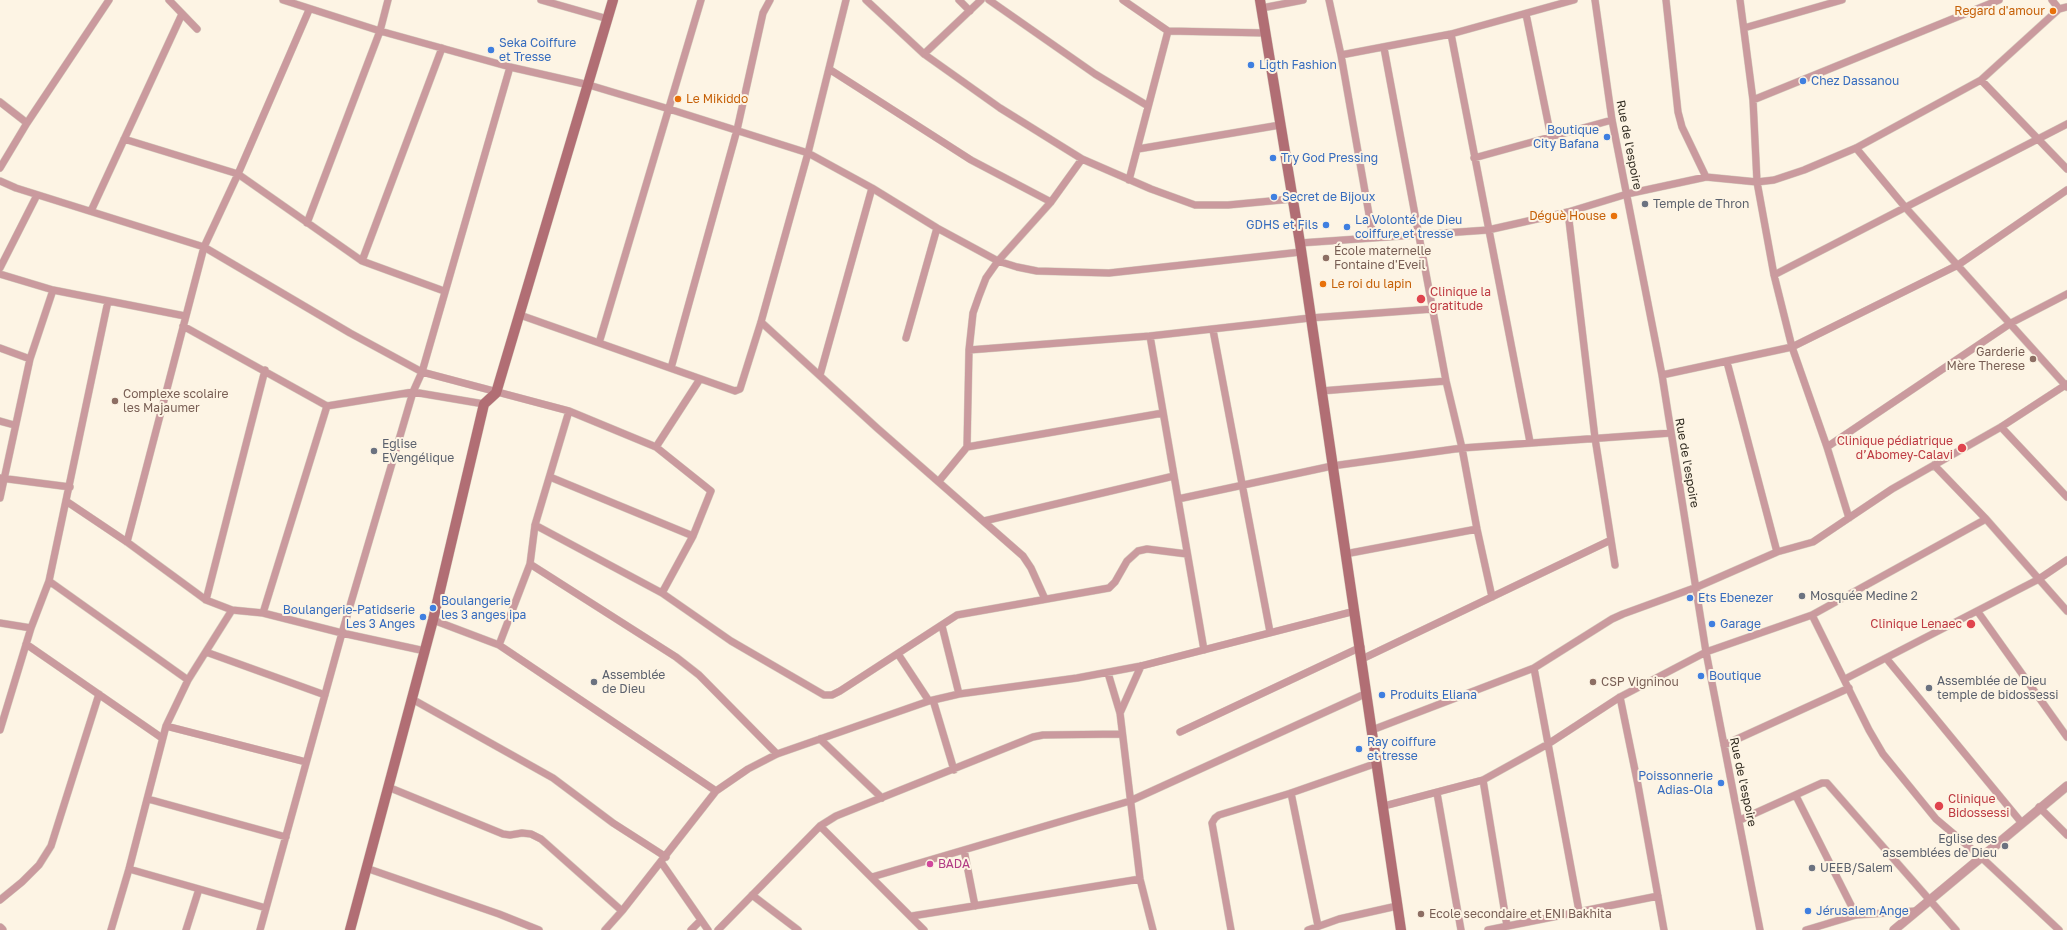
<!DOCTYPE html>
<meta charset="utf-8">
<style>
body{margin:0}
canvas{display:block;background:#fdf4e4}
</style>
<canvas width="2067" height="930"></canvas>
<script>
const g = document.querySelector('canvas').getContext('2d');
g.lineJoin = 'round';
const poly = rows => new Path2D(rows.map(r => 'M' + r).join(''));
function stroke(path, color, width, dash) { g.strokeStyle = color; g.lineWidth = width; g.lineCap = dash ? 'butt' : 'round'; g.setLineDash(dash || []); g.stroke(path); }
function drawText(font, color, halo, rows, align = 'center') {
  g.font = font + ' "Golos Text",sans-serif'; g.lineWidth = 4; g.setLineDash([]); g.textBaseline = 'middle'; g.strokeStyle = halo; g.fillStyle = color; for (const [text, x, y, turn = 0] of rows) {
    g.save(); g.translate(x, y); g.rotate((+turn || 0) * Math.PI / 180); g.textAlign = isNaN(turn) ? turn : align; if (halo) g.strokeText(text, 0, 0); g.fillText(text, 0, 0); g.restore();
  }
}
const minor = poly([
 [169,0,197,29],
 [283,0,380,31,510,67,589,85,669,109,808,153,872,188,937,228,998,261,1017,267,1037,271,1109,273,1301,252],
 [541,0,608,19],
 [866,0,924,54,1000,108,1082,159,1151,189,1195,205,1228,205,1292,199],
 [959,0,970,11],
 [989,0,1095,74,1148,106],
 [1123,0,1168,31,1266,33],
 [1329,0,1341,55,1373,237],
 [1595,0,1612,120,1662,375,1706,652,1760,930],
 [1666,0,1678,112,1682,127,1706,177],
 [1740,0,1753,100,1757,182,1774,275,1792,347,1827,447,1849,518],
 [2052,0,2059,9],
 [1262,8,1303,0],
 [1526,14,1551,137],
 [1744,28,1842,0],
 [1451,34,1530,442],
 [1384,48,1446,381,1462,448,1477,529,1492,597],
 [924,54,981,0],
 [1341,55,1451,34,1574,0],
 [829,69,971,160,1051,202],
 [1981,80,2067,169],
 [1753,100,1999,0],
 [0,102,27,123],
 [124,139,238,174,362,261,444,291],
 [1856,148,1905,207,2067,387],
 [1138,149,1280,125],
 [1474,158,1612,120],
 [0,168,27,123,109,0],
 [1129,180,1168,31],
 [0,181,16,188,204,247,350,333,422,372,569,411,656,447,711,491,693,536,662,593],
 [91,211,182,14],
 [1568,212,1595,438,1615,565],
 [307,223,380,31,388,0],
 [1300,243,1488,230,1568,212,1627,194,1706,177,1757,182,1774,180,1804,170,1856,148,1981,80,2059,9,2067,7],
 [362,261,442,48],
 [0,268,37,195],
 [0,274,53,290,185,316],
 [1774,275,2067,124],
 [520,315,735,391,740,389,761,322,808,153,846,0],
 [761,322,877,428,1023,556,1031,568,1045,599],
 [183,326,327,406,413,392,484,404],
 [1213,330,1270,632],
 [1150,336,1204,650],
 [906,338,937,228],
 [599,343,701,0],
 [0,348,30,359],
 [969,350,1150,336,1310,318,1433,309],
 [1727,362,1777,552],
 [671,368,737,130,763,13,770,0],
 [820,375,872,188],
 [1662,375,1792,347,1958,265,2067,190],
 [1321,391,1446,381],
 [0,421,14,425],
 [2001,427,2067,497],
 [656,447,700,379],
 [967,447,969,350,973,313,979,296,986,278,998,261,1051,202,1082,159],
 [1827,447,2011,323,2067,294],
 [1934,465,1986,519,2067,611],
 [550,477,693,536],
 [0,478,70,487],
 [939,481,967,447,1163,413],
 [0,498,30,359,53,290],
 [1178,499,1332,466,1462,448,1671,433],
 [66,501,127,542,206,600,232,610,263,613,342,633,425,651],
 [984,521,1174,476],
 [535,525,662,593,731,641,824,695,832,695,840,691,957,615,1109,588,1115,582,1127,561,1138,551,1147,549,1187,554],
 [127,542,204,247,238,174,309,10],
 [1345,554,1477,529],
 [530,564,676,657,699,675,777,754],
 [49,581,188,680],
 [206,600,265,370],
 [1978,612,2067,737],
 [263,613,327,406],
 [1812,615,1869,730,1883,754,1936,819,1981,857,2059,930],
 [433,620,499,645,716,791],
 [0,623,31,628],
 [942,626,959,694],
 [26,644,162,738],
 [499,645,530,564,535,525,569,411],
 [206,652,325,695],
 [898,654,929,701],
 [1886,658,2021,822],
 [1362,659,1611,540],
 [1534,668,1579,911],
 [1108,673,1120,713,1140,879,1153,930],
 [1845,679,2039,579,2067,560],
 [1620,697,1638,785,1664,930],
 [412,699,553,778,613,823,666,857],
 [933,700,954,770],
 [1120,713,1141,666],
 [166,726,306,762],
 [0,730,31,628,49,581,108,301],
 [1372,730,1534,668,1612,619,1623,614,1697,587,1777,552,1813,542,1892,489,2001,427,2067,384],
 [1180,732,1361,647],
 [820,739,882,798],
 [1724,745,1849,688],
 [1483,780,1507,926],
 [388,787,503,834,510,835,522,833,531,834,541,839,622,911],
 [1291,793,1318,926],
 [1437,793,1461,930],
 [1796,796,1856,915],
 [148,799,286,837],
 [1384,806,1483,780,1548,744,1620,697,1706,652,1812,615,1986,519],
 [2039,807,2067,835],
 [1740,820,1822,783,1827,783,1956,930],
 [820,826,924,930],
 [964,850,975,906],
 [661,862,708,930],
 [366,868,499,914,539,930],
 [129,869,266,908],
 [872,877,1130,801,1367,693],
 [752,895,798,930],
 [0,900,22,882,39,865,51,846,99,694],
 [912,916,1140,879],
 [111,930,129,869,166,726,188,680,232,610],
 [186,930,199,889],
 [260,930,342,633,413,392,422,372,510,67],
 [605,930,622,911,716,791,748,769,777,754,929,701,959,694,1077,678,1141,666,1355,611],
 [691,930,700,921],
 [718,930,820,826,836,816,1033,737,1043,735,1122,734],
 [1231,930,1212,823,1215,818,1219,815,1291,793,1377,763],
 [1308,930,1339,919,1397,906],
 [1488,930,1658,896],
 [1806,930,1856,915,1916,911]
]);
const tertiary = poly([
 [0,928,2,930],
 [1894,930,2067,786]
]);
const secondary = poly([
 [1260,0,1300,243,1401,930],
 [350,930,433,620,484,404,496,393,613,0]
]);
const markers = [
 [2053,11,4,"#e8710a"],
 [491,50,4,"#3f7fe0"],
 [1251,65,4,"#3f7fe0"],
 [1803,81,4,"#3f7fe0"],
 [678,99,4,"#e8710a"],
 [1607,137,4,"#3f7fe0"],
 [1273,158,4,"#3f7fe0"],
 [1274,197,4,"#3f7fe0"],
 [1645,204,4,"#6b7280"],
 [1614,216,4,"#e8710a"],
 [1326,225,4,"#3f7fe0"],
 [1347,227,4,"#3f7fe0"],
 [1326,258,4,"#8d6e63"],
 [1323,284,4,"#e8710a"],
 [1421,299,5,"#e0444e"],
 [2033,359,4,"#8d6e63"],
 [115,401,4,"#8d6e63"],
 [1962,448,5,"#e0444e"],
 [374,451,4,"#6b7280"],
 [1802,596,4,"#6b7280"],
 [1690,598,4,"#3f7fe0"],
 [433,608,4,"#3f7fe0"],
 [423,617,4,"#3f7fe0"],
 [1712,624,4,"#3f7fe0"],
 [1971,624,5,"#e0444e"],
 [1701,676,4,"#3f7fe0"],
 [594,682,4,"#6b7280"],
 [1593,682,4,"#8d6e63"],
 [1929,688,4,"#6b7280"],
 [1382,695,4,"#3f7fe0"],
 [1359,749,4,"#3f7fe0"],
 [1721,783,4,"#3f7fe0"],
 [1939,806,5,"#e0444e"],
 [2005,846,4,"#6b7280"],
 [930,864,4,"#d1479c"],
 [1812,868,4,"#6b7280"],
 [1808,911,4,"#3f7fe0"],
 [1421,914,4,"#8d6e63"]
];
const foodNames = [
 ["Regard d'amour",2045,11],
 ["Le Mikiddo",686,99,"left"],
 ["Déguè House",1606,216],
 ["Le roi du lapin",1331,284,"left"]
];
const shopNames = [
 ["Seka Coiffure",499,43],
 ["et Tresse",499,57],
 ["Ligth Fashion",1259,65],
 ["Chez Dassanou",1811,81],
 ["Boutique",1599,130,"right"],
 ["City Bafana",1599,144,"right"],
 ["Try God Pressing",1281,158],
 ["Secret de Bijoux",1282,197],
 ["La Volonté de Dieu",1355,220],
 ["coiffure et tresse",1355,234],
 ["GDHS et Fils",1318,225,"right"],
 ["Ets Ebenezer",1698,598],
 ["Boulangerie",441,601],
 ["les 3 anges ipa",441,615],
 ["Boulangerie-Patidserie",415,610,"right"],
 ["Les 3 Anges",415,624,"right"],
 ["Garage",1720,624],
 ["Boutique",1709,676],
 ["Produits Eliana",1390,695],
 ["Ray coiffure",1367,742],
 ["et tresse",1367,756],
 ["Poissonnerie",1713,776,"right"],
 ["Adias-Ola",1713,790,"right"],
 ["Jérusalem Ange",1816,911]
];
const streetNames = [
 ["Rue de l'espoire",1629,145,79],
 ["Rue de l'espoire",1687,463,80],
 ["Rue de l'espoire",1743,782,78]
];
const worshipNames = [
 ["Temple de Thron",1653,204],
 ["Eglise",382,444],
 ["EVengélique",382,458],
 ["Mosquée Medine 2",1810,596],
 ["Assemblée",602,675],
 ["de Dieu",602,689],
 ["Assemblée de Dieu",1937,681],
 ["temple de bidossessi",1937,695],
 ["Eglise des",1997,839,"right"],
 ["assemblées de Dieu",1997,853,"right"],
 ["UEEB/Salem",1820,868]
];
const educationNames = [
 ["École maternelle",1334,251],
 ["Fontaine d'Eveil",1334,265],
 ["Garderie",2025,352,"right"],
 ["Mère Therese",2025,366,"right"],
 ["Complexe scolaire",123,394],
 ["les Majaumer",123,408],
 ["CSP Vigninou",1601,682],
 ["Ecole secondaire et ENI Bakhita",1429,914]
];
const healthNames = [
 ["Clinique la",1430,292],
 ["gratitude",1430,306],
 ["Clinique pédiatrique",1953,441,"right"],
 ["d’Abomey-Calavi",1953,455,"right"],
 ["Clinique Lenaec",1962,624,"right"],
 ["Clinique",1948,799],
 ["Bidossessi",1948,813]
];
const hotelNames = [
 ["BADA",938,864]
];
stroke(minor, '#d8d0c1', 8);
stroke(tertiary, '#d8d0c1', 10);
stroke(secondary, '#d8d0c1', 11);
stroke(minor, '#ca9a9e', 7);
stroke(tertiary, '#ca9a9e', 9);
stroke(secondary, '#b16e74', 10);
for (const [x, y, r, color] of markers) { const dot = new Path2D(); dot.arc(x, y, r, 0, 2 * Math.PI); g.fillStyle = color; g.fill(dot); stroke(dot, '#fdf4e4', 1.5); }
drawText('12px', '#c56008', '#fdf4e4', foodNames, 'right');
drawText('12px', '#366cbe', '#fdf4e4', shopNames, 'left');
drawText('12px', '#312b21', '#fdf4e4', streetNames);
drawText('12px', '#5b616d', '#fdf4e4', worshipNames, 'left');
drawText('12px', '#785e54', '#fdf4e4', educationNames, 'left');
drawText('12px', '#be3a42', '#fdf4e4', healthNames, 'left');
drawText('12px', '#b23c85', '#fdf4e4', hotelNames, 'left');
</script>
